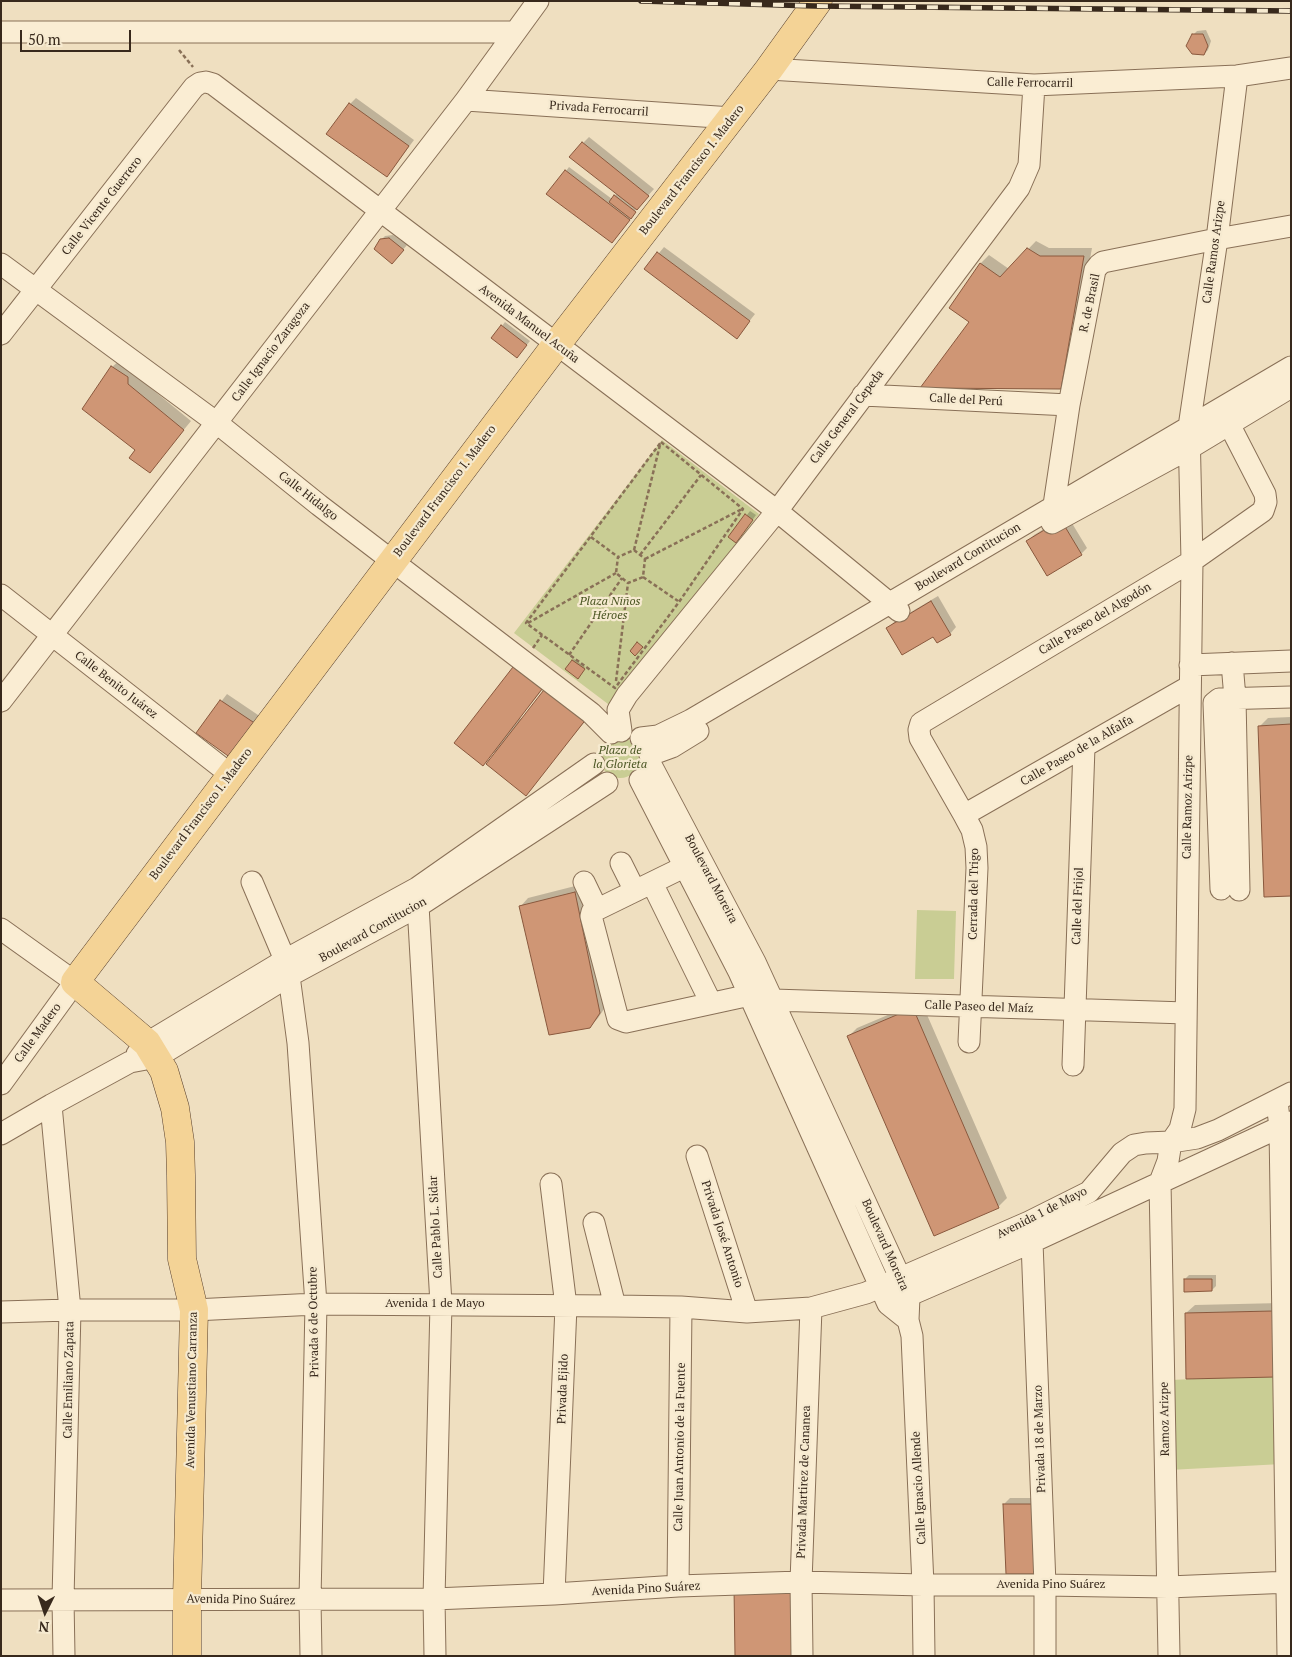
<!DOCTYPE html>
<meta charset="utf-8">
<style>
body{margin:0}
#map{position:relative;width:1292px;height:1657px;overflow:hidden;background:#efdfc0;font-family:"PT Serif",serif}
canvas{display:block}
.frame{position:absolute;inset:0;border:2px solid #38291c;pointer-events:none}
.north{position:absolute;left:20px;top:1587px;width:50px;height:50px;-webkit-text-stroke:4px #f6ead0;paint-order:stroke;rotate:184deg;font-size:14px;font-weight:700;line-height:20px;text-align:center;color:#38291c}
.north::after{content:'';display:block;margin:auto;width:18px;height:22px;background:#38291c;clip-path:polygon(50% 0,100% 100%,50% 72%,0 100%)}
.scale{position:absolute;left:20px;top:30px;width:111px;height:22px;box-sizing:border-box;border:2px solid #38291c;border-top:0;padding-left:6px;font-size:15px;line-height:18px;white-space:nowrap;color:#38291c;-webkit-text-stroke:4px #f6ead0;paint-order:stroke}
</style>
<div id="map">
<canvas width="1292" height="1657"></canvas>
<div class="frame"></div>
<div class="north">N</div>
<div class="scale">50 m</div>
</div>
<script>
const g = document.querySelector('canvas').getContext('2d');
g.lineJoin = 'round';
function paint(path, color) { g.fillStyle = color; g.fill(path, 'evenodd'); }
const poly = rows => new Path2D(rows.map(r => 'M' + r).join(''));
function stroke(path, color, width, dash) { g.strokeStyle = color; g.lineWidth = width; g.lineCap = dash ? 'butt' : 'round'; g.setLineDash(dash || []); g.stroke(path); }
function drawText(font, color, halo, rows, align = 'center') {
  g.font = font + ' "PT Serif",serif'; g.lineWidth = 4.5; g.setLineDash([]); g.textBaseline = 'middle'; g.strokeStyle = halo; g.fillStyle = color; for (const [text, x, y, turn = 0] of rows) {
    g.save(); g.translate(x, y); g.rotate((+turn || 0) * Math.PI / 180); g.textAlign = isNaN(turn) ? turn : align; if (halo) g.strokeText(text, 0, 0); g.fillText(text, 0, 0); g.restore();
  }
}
const green = poly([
 [662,440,759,514,612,707,514,633],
 '600 758a20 20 0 1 1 40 0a20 20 0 1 1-40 0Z',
 [917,910,956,911,954,979,915,979],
 [1281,1375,1282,1464,1169,1470,1171,1380]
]);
const shadow = poly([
 [1206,30,1211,41,1208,50,1204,54,1193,35,1197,31],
 [356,98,414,140,387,176,350,104],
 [589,137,654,189,636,209,633,216,616,237,566,171,569,167,612,199,617,193,583,143],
 [393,235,407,245,396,258,381,240,385,236],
 [1036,241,1049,248,1092,248,1068,379,1060,387,951,308,981,263,989,255,1009,269],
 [664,247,755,314,737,337,646,269],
 [505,322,530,341,517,357,502,326],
 [121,359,136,376,191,421,150,471,137,449,112,367],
 [750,511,756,515,740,537,730,537],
 [1067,515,1087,548,1081,554,1028,541,1034,535],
 [938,596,956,627,950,634,937,641,933,635,888,628,894,622],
 [574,659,585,667,579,676,572,661],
 [514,668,550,680,520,718,522,720,595,709,526,794,494,752,483,764,455,743],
 [227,694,261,717,231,756,197,733],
 [1291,717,1291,895,1260,726,1268,718],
 [583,884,608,1003,598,1018,590,1027,520,907,528,898],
 [921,1001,1007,1198,999,1206,935,1234,848,1037,857,1028],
 [1189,1275,1216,1275,1216,1286,1212,1290,1185,1279],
 [1281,1303,1283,1367,1186,1313,1195,1305],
 [1010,1498,1038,1498,1040,1567,1004,1504]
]);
const building = poly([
 [1192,34,1203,34,1208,46,1204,55,1192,54,1186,46,1192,34],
 [349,103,409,146,387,177,326,134,349,103],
 [582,142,649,196,637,210,569,157,582,142],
 [565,170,630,220,612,243,546,194,565,170],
 [614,195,636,212,631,219,609,202,614,195],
 [389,238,404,250,392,264,374,249,380,239,389,238],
 [1027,248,1040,256,1084,256,1061,389,920,388,969,322,949,308,980,263,1000,277,1027,248],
 [657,252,750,321,737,339,644,269,657,252],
 [501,325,527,345,517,358,491,338,501,325],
 [111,366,128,377,128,384,184,430,150,473,129,458,135,450,82,409,111,366],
 [745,514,753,520,736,543,728,537,745,514],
 [1061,520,1082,555,1047,576,1026,541,1061,520],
 [931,601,951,635,937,643,933,637,902,655,886,628,931,601],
 [637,642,643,647,635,656,630,651,637,642],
 [572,660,585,669,578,679,565,669,572,660],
 [513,667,542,689,483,766,454,743,513,667],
 [547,686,587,718,526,796,486,764,547,686],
 [220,700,256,724,231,758,196,733,220,700],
 [1291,724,1291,896,1264,897,1258,726,1291,724],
 [575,892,600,1013,590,1028,549,1035,519,906,575,892],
 [913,1008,999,1208,934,1236,847,1036,913,1008],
 [1184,1279,1212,1279,1212,1291,1184,1292,1184,1279],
 [1273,1311,1275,1377,1186,1379,1185,1313,1273,1311],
 [1003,1504,1032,1504,1034,1574,1006,1574,1003,1504],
 [793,1587,795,1656,735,1656,734,1588,793,1587]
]);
const path = poly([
 [179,50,193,67],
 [661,442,743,509,679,602,615,688,526,623,661,442],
 [591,537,618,557],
 [634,550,660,445],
 [634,550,645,559,643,577,628,583,616,573,618,557,634,550],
 [640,555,701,475],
 [645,559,742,509],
 [643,577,678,601],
 [528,623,616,573],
 [533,648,542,635],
 [569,655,622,578],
 [616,681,628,583]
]);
const minor = poly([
 [1,32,515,32],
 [769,69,1034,85,1237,76,1291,68],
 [466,100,732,118],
 [1,264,217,423,319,505,591,713,611,733],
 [1,334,194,87,200,83,206,82,213,84,777,511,899,611],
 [863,395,1069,405],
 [1054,505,1069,405,1095,270,1099,265,1103,262,1217,239,1291,226],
 [1052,523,1190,448,1291,387],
 [1,595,231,775],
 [1232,663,1235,698,1239,890],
 [1190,665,1291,661],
 [1,701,466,100,538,1],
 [621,731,618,710,627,695,777,511,1019,188,1029,165,1034,85],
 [641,738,658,736,691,720,1291,367],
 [650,755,672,747,698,731],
 [650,763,755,962,909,1297,908,1320,912,1336,923,1585,924,1656],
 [640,780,739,972,888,1304,908,1320],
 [964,815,1190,686],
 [621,863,635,891],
 [686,866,592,912,591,916,618,1019,626,1022,750,995],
 [252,882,285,960,289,976,298,1043,316,1304,310,1600,311,1656],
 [584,882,597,909],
 [652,883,711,1003],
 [417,888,441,1304,434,1599,435,1656],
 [1221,889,1214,703,1219,699,1291,697],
 [1,929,75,982,1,1084],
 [773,1000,1186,1013],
 [969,1042,977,868,976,847,972,830,964,815,920,738,919,730,921,723,1192,561,1263,511,1266,502,1265,494,1229,424],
 [137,1054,147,1043,285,960,417,888,594,764],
 [1073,1065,1084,747],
 [1277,1101,1280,1128,1288,1656],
 [51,1105,70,1310,63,1599,64,1656],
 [1,1134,51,1105,130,1062,157,1057,289,976,417,907,607,783],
 [697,1156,747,1312],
 [551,1184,566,1306,554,1594],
 [594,1223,615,1306],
 [1030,1230,1032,1242,1045,1585,1045,1656],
 [896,1301,1032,1242,1291,1122],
 [1,1312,70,1310,194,1310,316,1304,615,1306,681,1307,747,1312,811,1308,866,1293,1029,1222,1089,1192,1122,1153,1134,1145,1146,1143,1171,1142,1197,1138,1218,1130,1291,1093],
 [678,1586,681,1307],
 [1,1600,434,1599,554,1594,678,1586,801,1582,923,1585,1045,1585,1168,1587,1291,1582],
 [802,1656,801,1582,811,1308],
 [1169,1656,1160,1182,1168,1161,1171,1142,1180,1129,1185,1109,1192,561,1189,427,1217,239,1237,76]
]);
const major = poly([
 [187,1656,187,1599,194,1310,182,1259,181,1175,180,1142,175,1108,164,1071,147,1043,75,982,556,345,769,69,818,1]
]);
const rail = poly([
 [641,1,815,6,1291,11]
]);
const streetNames = [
 ["Calle Ferrocarril",1030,83,1],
 ["Privada Ferrocarril",599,109,4],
 ["Boulevard Francisco I. Madero",692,170,-52],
 ["Calle Vicente Guerrero",102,206,-52],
 ["Calle Ramos Arizpe",1214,252,-82],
 ["R. de Brasil",1090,303,-78],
 ["Avenida Manuel Acuña",529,324,37],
 ["Calle Ignacio Zaragoza",271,352,-53],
 ["Calle del Perú",966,400,3],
 ["Calle General Cepeda",847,417,-53],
 ["Boulevard Francisco I. Madero",445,491,-53],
 ["Calle Hidalgo",308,496,38],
 ["Boulevard Contitucion",968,557,-31],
 ["Calle Paseo del Algodón",1095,619,-31],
 ["Calle Benito Juárez",116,685,38],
 ["Calle Paseo de la Alfalfa",1077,751,-30],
 ["Calle Ramoz Arizpe",1188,807,-89],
 ["Boulevard Francisco I. Madero",201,814,-53],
 ["Boulevard Moreira",711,879,62],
 ["Cerrada del Trigo",974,894,-89],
 ["Calle del Frijol",1078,906,-88],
 ["Boulevard Contitucion",373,930,-29],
 ["Calle Paseo del Maíz",979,1007,2],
 ["Calle Madero",38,1033,-54],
 ["Avenida 1 de Mayo",1042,1213,-27],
 ["Calle Pablo L. Sidar",436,1227,-93],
 ["Privada José Antonio",722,1234,72],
 ["Boulevard Moreira",885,1245,66],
 ["Avenida 1 de Mayo",435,1304],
 ["Privada 6 de Octubre",314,1322,-91],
 ["Calle Emiliano Zapata",69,1380,-89],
 ["Privada Ejido",563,1389,-88],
 ["Avenida Venustiano Carranza",192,1390,-89],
 ["Ramoz Arizpe",1165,1419,-91],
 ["Privada 18 de Marzo",1040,1439,-92],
 ["Calle Juan Antonio de la Fuente",680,1447,-89],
 ["Privada Martirez de Cananea",804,1482,-88],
 ["Calle Ignacio Allende",919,1488,-93],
 ["Avenida Pino Suárez",1051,1585],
 ["Avenida Pino Suárez",646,1589,-3],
 ["Avenida Pino Suárez",241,1600,1]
];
const parkNames = [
 ["Plaza Niños",610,602],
 ["Héroes",610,616],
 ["Plaza de",620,751],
 ["la Glorieta",620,765]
];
paint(green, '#c9cd94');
paint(shadow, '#0003');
paint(building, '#cf9675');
stroke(building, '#89583d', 1);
stroke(minor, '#897057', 23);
stroke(major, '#563e2c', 29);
stroke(path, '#897057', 2.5, [4, 2.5]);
stroke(minor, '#faedd3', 21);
stroke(major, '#f4d396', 28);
stroke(rail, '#38291c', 5.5);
stroke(rail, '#f6ead0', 4, [11]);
drawText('12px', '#38291c', '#f6ead0', streetNames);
drawText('italic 12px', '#4a5522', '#f6ead0', parkNames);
</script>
